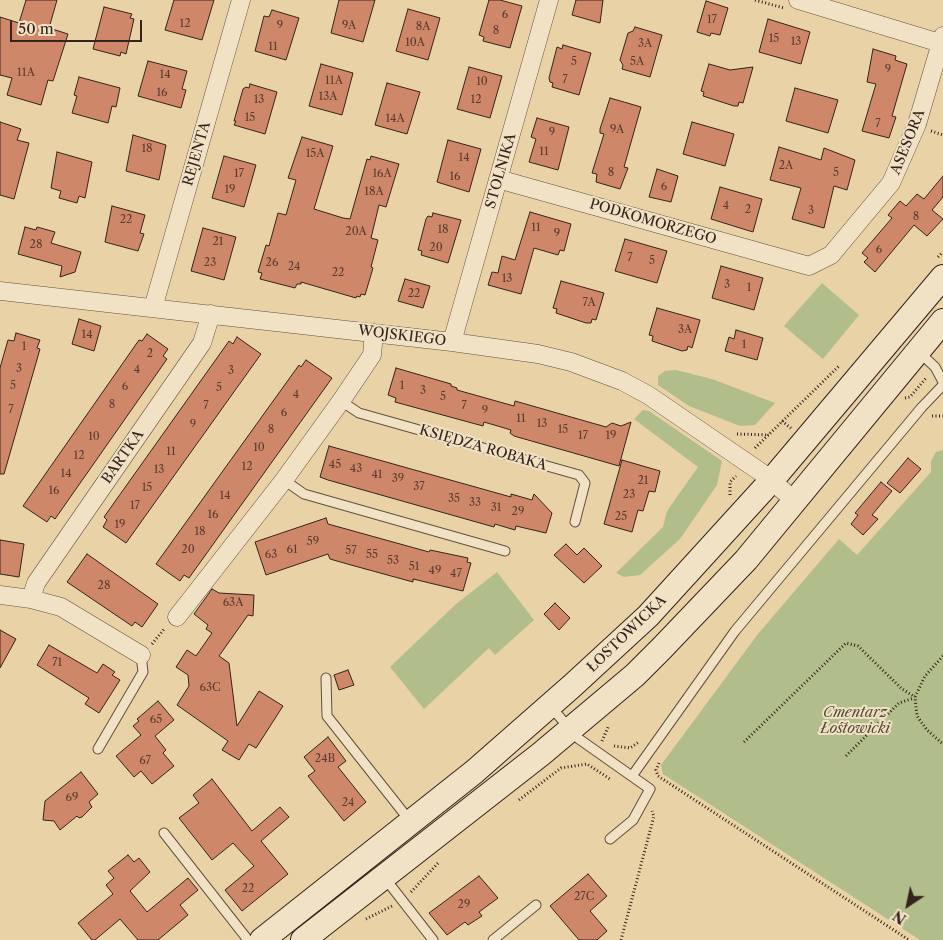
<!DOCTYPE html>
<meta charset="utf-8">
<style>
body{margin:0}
#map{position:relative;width:943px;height:940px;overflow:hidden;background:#e9d2a6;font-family:"Libre Caslon Text",serif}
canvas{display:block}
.north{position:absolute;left:883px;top:880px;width:50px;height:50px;-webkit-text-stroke:4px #f1e2c5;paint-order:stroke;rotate:214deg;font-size:14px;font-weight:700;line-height:20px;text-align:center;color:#35231d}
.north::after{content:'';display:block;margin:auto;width:18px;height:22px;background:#35231d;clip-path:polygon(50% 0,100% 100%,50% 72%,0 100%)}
.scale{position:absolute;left:10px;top:20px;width:132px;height:22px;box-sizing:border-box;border:2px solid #35231d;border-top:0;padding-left:6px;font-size:15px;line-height:18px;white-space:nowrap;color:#35231d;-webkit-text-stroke:4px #f1e2c5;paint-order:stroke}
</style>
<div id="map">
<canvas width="943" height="940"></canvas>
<div class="north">N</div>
<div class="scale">50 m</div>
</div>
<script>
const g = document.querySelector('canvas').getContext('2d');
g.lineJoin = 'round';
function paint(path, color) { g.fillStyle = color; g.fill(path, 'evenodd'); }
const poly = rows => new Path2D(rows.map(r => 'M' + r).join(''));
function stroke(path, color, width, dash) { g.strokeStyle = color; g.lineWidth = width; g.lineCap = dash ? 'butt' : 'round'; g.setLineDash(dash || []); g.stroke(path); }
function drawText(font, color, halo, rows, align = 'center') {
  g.font = font + ' "Libre Caslon Text",serif'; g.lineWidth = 4; g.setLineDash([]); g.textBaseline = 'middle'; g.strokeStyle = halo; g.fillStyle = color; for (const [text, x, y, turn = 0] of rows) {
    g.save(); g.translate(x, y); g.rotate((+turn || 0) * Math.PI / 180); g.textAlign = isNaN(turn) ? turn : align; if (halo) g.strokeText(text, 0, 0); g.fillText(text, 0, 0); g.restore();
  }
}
const green = poly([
 [822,283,859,315,823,359,784,326],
 [676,370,712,379,775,403,755,425,740,426,689,406,658,385,658,376,665,371],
 [643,410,649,411,722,461,717,485,680,539,640,575,624,577,616,573,663,527,667,511,698,467,634,419],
 [943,450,943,940,920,940,663,774,661,765,758,634,839,539,857,555,931,472,931,461,936,452],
 [497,572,534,620,495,655,489,648,424,709,390,667,455,605]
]);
const building = poly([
 [26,0,57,0,49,28,68,34,53,81,48,80,41,105,7,95,12,78,0,75,0,17,19,23,26,0],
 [174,0,214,0,202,40,165,30,174,0],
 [339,0,375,0,363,42,331,33,339,0],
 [489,0,500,0,522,6,510,48,483,41,484,37,479,35,489,0],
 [576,0,603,0,600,23,572,15,576,0],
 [706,1,728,8,720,35,711,33,710,36,697,32,706,1],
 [104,7,132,14,130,18,134,19,126,54,121,52,120,56,93,49,104,7],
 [408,9,440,18,428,60,396,51,408,9],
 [272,10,299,18,286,60,255,51,264,16,269,17,272,10],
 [768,19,810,32,801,64,759,52,768,19],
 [635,27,662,35,650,77,622,69,623,65,620,60,628,33,633,31,635,27],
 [563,45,591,53,579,95,552,87,553,83,550,82,549,78,557,47,562,49,563,45],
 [873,49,896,56,895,60,907,64,892,116,896,117,889,138,862,131,876,84,867,82,873,49],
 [148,61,187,71,182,89,186,90,181,108,138,96,148,61],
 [321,64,353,73,342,115,309,106,321,64],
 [709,64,730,70,753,67,743,103,739,102,738,106,734,106,703,96,704,92,701,91,709,64],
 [469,67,502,76,490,118,457,109,469,67],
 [79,77,120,88,116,107,112,106,108,123,72,113,77,96,74,95,79,77],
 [387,83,420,92,407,134,375,125,387,83],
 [250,84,277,92,265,134,234,125,236,121,234,121,243,89,246,87,249,88,250,84],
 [795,88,838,100,828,133,786,121,795,88],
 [610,98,641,107,624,167,628,168,620,189,596,182,597,174,592,173,604,134,600,133,600,129,610,98],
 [537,118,569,127,558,170,529,162,536,139,531,137,537,118],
 [0,122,21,129,17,140,29,143,14,199,0,195,0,122],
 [692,122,734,134,725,166,683,154,692,122],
 [133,135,166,145,159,180,126,171,133,135],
 [302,137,333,146,314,209,343,218,350,219,367,159,370,160,371,156,399,164,386,207,379,205,371,238,378,240,371,267,373,268,365,295,361,294,360,297,357,296,356,298,301,282,301,284,297,284,295,288,260,279,262,273,258,272,266,245,269,246,278,213,286,215,296,180,288,178,302,137],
 [448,140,481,149,469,192,437,182,448,140],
 [779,147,821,160,824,148,855,160,847,190,834,186,824,228,792,219,801,188,770,180,779,147],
 [57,152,92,162,85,198,79,196,77,203,59,198,61,191,51,188,57,152],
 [224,156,256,165,244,207,212,198,224,156],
 [657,169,678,176,671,202,649,197,657,169],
 [943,176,943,197,932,210,943,219,927,236,914,225,875,272,864,262,868,258,862,253,892,218,888,215,900,201,906,206,917,194,924,199,943,176],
 [720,187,762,199,753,232,711,219,720,187],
 [112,206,145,215,140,233,144,234,138,251,105,242,112,206],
 [530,212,571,224,564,251,560,250,558,255,534,248,521,294,488,285,492,272,498,273,502,256,515,260,530,212],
 [433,213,461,220,448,263,421,255,422,251,418,250,426,219,428,216,432,217,433,213],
 [25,227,36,230,37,227,55,232,51,243,81,252,75,272,60,277,62,266,18,254,25,227],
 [203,228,236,237,224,280,191,271,203,228],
 [625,239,667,251,657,283,615,271,625,239],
 [721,266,763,278,754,310,712,298,721,266],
 [405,279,430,286,423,308,398,301,405,279],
 [561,281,604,293,596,320,592,319,591,323,586,323,556,313,557,309,553,308,561,281],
 [657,308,700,320,692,348,688,346,687,350,682,351,652,341,653,336,649,335,657,308],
 [79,319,101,326,94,351,72,344,79,319],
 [736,330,763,338,757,360,725,351,729,337,734,339,736,330],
 [16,333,40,340,37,348,40,349,4,474,0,474,0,368,8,340,14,341,16,333],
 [147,334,168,349,163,356,167,359,55,519,51,516,47,522,23,506,139,340,142,341,147,334],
 [237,337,261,354,126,543,103,527,107,520,104,517,229,341,233,344,237,337],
 [306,360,332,378,189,578,184,575,180,581,156,564,299,365,301,367,306,360],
 [396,368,451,384,451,386,457,388,457,390,514,406,515,401,606,427,612,423,621,426,631,422,619,466,514,436,510,433,511,430,484,422,483,426,395,402,396,398,388,395,396,368],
 [329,446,511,497,511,494,532,500,534,494,552,513,546,533,516,526,515,530,495,524,494,527,328,480,320,477,329,446],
 [908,458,921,469,900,493,887,483,908,458],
 [622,460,660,471,655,492,649,491,643,511,638,510,632,532,604,524,622,460],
 [881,482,892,491,872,515,878,519,863,535,851,524,858,515,855,513,881,482],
 [326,518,328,524,429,552,430,550,468,558,467,562,471,563,463,591,413,579,413,582,351,565,330,559,328,554,266,575,255,542,326,518],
 [0,540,24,544,19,577,0,574,0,540],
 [566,544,577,555,584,548,602,566,584,583,554,555,566,544],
 [87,554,158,604,142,627,135,622,132,626,67,582,87,554],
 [212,589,219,593,254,595,253,616,248,615,219,656,229,663,237,726,259,691,283,706,256,748,249,744,239,760,222,750,228,741,177,705,189,686,188,675,176,667,187,650,196,656,212,633,206,629,208,625,194,614,212,589],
 [555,603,570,618,559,630,544,614,555,603],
 [0,630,16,639,0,668,0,630],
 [49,645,97,673,103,664,115,672,112,675,120,680,99,713,85,704,89,698,37,665,49,645],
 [348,670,354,685,339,690,334,675,348,670],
 [158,701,174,720,155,736,166,750,163,753,174,766,152,784,141,771,134,777,116,756,141,735,133,726,139,721,137,719,158,701],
 [328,737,346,761,338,767,366,802,344,821,308,776,315,771,304,757,328,737],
 [81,772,98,794,89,802,92,807,82,817,79,818,77,816,60,830,54,821,43,820,45,801,81,772],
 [212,779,252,831,280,807,289,817,261,841,288,874,242,911,225,890,254,866,233,843,212,860,179,818,199,803,193,795,212,779],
 [128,855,134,862,139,858,150,872,130,891,147,912,188,878,198,890,180,905,188,915,158,940,138,940,120,919,95,940,92,940,78,923,113,894,106,885,114,878,108,871,128,855],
 [588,874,607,896,590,911,607,931,597,940,579,940,550,906,588,874],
 [479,876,498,898,479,912,482,916,468,925,465,922,447,935,429,913,479,876]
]);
const path = poly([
 [755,0,784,8],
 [931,131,943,135],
 [938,257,943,252],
 [905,398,910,397,927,377],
 [932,416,943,416],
 [782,421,792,429],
 [737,434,769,435],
 [755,448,840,365],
 [730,495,730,482,736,476],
 [152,644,165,628],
 [943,656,925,676,915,697,917,716,927,730,943,744],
 [602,741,609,725],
 [744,742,846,643,858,646,902,689,915,697],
 [614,746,630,748,639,742],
 [846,756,899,703,914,698],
 [659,763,656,770,658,776,909,940],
 [519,800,561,768,587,764,610,779],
 [411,892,439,862],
 [366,919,392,906],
 [621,940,654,816,652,811]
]);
const lane = poly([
 [918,351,935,367,943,382],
 [341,401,359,413,579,475,585,483,575,522],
 [284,480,304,494,505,551],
 [326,678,327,716,410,821],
 [550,706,579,739,650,789,633,820,610,839],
 [98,749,143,672,141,655],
 [632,776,735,631,922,407,943,385],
 [164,833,248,940],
 [384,877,433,940],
 [493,940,536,905]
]);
const street = poly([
 [798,0,940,43],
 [498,179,809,266,831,255,891,183,917,124,943,36],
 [0,291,452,342,538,354,571,362,622,381,648,395,765,475,795,501],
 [153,308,241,0],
 [452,342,549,0],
 [0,595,31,599,61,607,141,655],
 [31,599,36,583,202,343,211,314],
 [177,617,284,480,341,401,372,355,374,333]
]);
const secondary = poly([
 [262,940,474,772,572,686,648,616,771,481,943,277],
 [303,940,541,754,635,675,662,648,746,560,943,321]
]);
const numberNames = [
 ["6",505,15],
 ["17",712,20],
 ["12",185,24],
 ["9",280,26],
 ["9A",349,26],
 ["8A",423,27],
 ["8",496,31],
 ["15",774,39],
 ["13",796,42],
 ["10A",415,43],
 ["3A",645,44],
 ["11",273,47],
 ["5",574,62],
 ["5A",637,62],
 ["9",888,70],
 ["11A",26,73],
 ["14",165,75],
 ["7",565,80],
 ["11A",334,81],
 ["10",482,82],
 ["16",162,93],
 ["13A",328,97],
 ["13",259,100],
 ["12",476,100],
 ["15",250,118],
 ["14A",395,119],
 ["7",878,124],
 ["9A",617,130],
 ["9",552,133],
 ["18",147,149],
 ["11",544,152],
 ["15A",315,154],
 ["14",464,158],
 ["2A",786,166],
 ["8",611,173],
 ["5",836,173],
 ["17",239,174],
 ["16A",382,174],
 ["16",455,177],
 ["6",664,187],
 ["19",230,190],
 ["18A",374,192],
 ["4",726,206],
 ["2",748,210],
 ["3",811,211],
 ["8",916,217],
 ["22",126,220],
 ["11",536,228],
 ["18",443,230],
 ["20A",356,232],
 ["9",557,234],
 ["21",218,242],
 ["28",36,245],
 ["20",436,248],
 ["6",879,250],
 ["7",630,258],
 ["5",652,261],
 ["23",210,263],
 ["26",272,263],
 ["24",294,267],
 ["22",338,273],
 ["13",507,279],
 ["3",727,285],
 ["1",749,288],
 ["22",414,294],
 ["7A",589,303],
 ["3A",685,330],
 ["14",87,335],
 ["1",744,345],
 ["1",24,347],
 ["2",150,354],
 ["3",19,369],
 ["4",137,370],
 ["3",231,371],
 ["5",13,386],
 ["1",402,386],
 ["6",125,387],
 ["5",219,388],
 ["3",423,391],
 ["4",296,395],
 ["5",443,397],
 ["8",112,405],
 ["7",206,406],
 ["7",464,406],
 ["7",11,410],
 ["9",485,411],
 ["6",284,413],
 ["11",521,419],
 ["13",542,424],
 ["9",193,425],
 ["8",271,430],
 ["15",563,430],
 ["17",583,436],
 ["19",611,436],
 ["10",94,437],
 ["10",259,448],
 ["11",171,452],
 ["12",79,456],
 ["45",335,465],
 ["12",247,467],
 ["43",356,469],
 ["13",159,470],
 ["14",66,474],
 ["41",377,475],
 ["39",398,479],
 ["21",643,481],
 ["37",419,487],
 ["15",147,488],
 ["16",54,491],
 ["23",629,495],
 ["14",225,496],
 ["35",454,499],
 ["33",475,503],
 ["17",135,506],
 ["31",496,508],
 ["29",518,512],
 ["16",213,515],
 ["25",621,517],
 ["19",120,525],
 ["18",200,532],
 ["59",313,542],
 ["20",188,550],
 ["61",292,550],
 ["57",351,551],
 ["63",271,555],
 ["55",372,555],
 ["53",393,561],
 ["51",414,567],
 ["49",435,571],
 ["47",456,574],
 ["28",104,586],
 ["63A",233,603],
 ["71",57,663],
 ["63C",210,688],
 ["65",156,720],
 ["24B",325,759],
 ["67",145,761],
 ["69",72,798],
 ["24",348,803],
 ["22",248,889],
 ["27C",584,897],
 ["29",464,905]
];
const streetNames = [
 ["ASESORA",908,142,-68],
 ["REJENTA",197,154,-74],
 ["STOLNIKA",501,171,-74],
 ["PODKOMORZEGO",653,222,16],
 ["WOJSKIEGO",402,336,7],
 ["KSIĘDZA ROBAKA",483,448,16],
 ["BARTKA",123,457,-55],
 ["ŁOSTOWICKA",627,634,-44]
];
const parkNames = [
 ["Cmentarz",855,713],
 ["Łostowicki",855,729]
];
paint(green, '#b1bd8a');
paint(building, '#cf876a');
stroke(building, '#35231d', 1);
stroke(lane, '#624f3f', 11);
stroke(street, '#624f3f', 19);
stroke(secondary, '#35231d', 26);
stroke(path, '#35231d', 3, [1, 2.5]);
stroke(lane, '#f1e2c5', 9);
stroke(street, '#f1e2c5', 18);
stroke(secondary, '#f1e2c5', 24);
drawText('11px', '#5c3c30', null, numberNames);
drawText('14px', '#35231d', '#f1e2c5', streetNames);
drawText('italic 14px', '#544a38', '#f1e2c5', parkNames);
</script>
